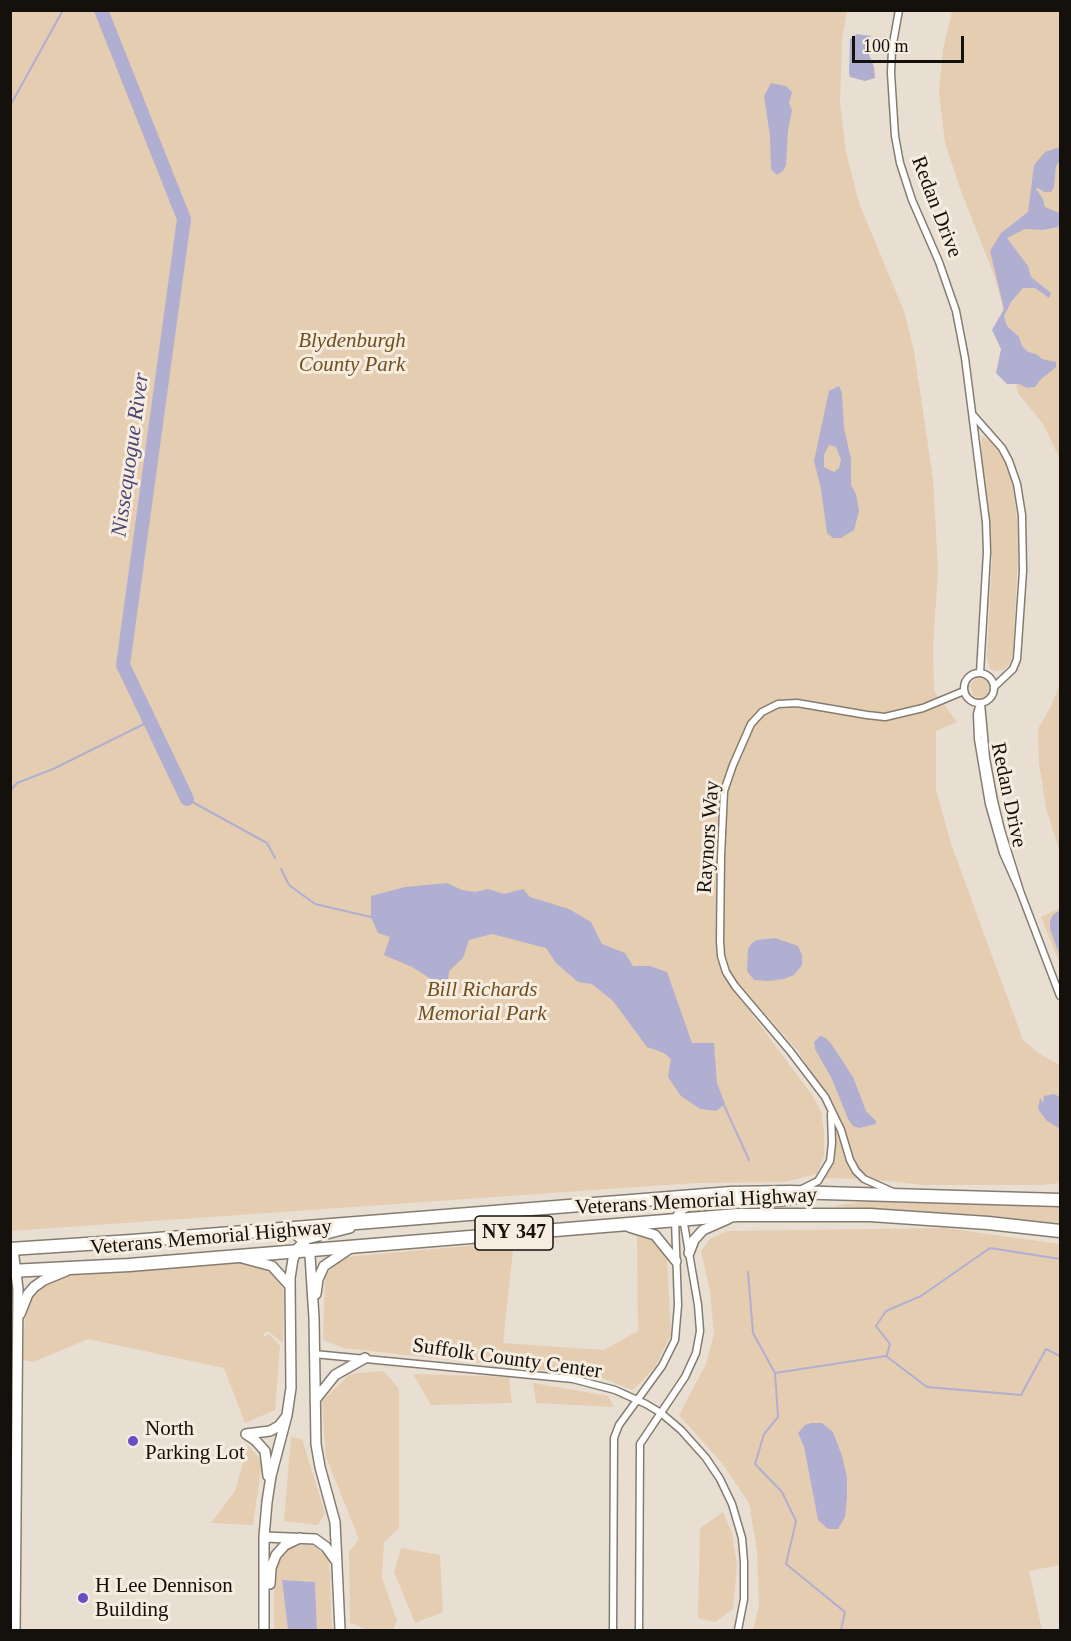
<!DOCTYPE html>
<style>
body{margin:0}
#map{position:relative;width:1071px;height:1641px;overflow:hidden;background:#e9ded2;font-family:"Times New Roman",serif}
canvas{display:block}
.frame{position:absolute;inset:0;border:12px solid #14100c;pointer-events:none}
.scale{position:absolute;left:852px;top:36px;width:112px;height:27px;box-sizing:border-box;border:3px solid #14100c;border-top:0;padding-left:8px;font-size:18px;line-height:21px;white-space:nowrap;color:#14100c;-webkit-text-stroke:4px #f6ecdf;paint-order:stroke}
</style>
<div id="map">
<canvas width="1071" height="1641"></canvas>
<div class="frame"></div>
<div class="scale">100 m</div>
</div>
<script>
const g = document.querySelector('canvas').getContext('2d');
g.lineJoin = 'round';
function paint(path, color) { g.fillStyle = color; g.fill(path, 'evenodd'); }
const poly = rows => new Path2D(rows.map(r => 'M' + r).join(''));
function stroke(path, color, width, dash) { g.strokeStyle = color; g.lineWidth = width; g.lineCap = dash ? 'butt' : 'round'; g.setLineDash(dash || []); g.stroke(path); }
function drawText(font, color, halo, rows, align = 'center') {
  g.font = font + ' "Times New Roman",serif'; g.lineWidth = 6; g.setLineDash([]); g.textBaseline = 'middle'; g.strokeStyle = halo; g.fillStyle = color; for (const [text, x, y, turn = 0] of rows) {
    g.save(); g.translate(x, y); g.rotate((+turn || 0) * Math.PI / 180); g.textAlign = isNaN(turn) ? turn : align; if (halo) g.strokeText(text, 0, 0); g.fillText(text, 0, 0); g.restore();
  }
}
const green = poly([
 [11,11,847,11,842,40,840,103,846,152,859,203,904,311,914,351,933,479,938,570,933,648,934,691,957,722,936,731,936,789,951,844,1023,1040,1038,1053,1060,1065,1060,1183,1042,1185,923,1185,869,1179,857,1167,848,1149,842,1129,799,1052,722,965,731,986,812,1095,821,1111,824,1132,824,1156,817,1174,784,1182,694,1183,11,1231],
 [952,11,1060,11,1060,459,1043,424,1018,393,1002,304,995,278,960,188,945,143,939,92,943,50],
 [982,436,991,441,1006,463,1013,487,1017,518,1018,553,1013,653,1009,665,1003,670,996,671,990,669,987,657,992,559,990,530,981,457],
 [976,678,985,679,989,684,988,694,982,698,976,697,972,695,973,692,969,686],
 [1060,684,1060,853,1046,808,1039,763,1038,729,1050,708],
 [1060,908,1060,964,1041,917],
 [835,1122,862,1179,824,1178,835,1151],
 [884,1199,1060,1201,1060,1223,986,1216,832,1206],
 [945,1228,1060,1244,1060,1565,1029,1571,1042,1630,753,1630,759,1605,757,1550,749,1503,722,1463,679,1415,706,1364,714,1334,710,1292,701,1251,710,1239,727,1231],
 [811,1423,818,1520,804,1447,798,1433],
 [637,1235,657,1241,667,1258,671,1334,655,1367,633,1390,597,1376,343,1348,323,1340,325,1275,345,1257,514,1242,503,1343,604,1350,638,1331],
 [251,1262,272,1274,284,1290,283,1343,268,1331,263,1334,264,1337,269,1334,280,1346,275,1410,245,1423,224,1368,88,1339,33,1362,23,1360,25,1315,31,1294,43,1282,61,1275],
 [384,1371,399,1389,399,1528,384,1542,382,1578,397,1621,393,1630,368,1630,350,1623,349,1552,359,1539,326,1457,322,1401,350,1374],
 [413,1374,509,1377,512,1403,431,1405],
 [533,1383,608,1396,614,1407,536,1403],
 [291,1437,302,1439,325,1513,318,1525,284,1521],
 [248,1445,262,1461,253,1525,211,1523,235,1491],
 [723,1512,732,1533,737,1566,733,1609,715,1622,698,1618,700,1528],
 [311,1544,329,1558,332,1630,317,1630,315,1582,282,1580,288,1630,274,1630,274,1570,287,1548],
 [401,1548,440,1555,443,1612,415,1623,394,1572]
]);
const water = poly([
 [857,34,871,36,868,52,874,67,875,78,865,81,850,77,849,73,850,39],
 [771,83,786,86,792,92,789,103,792,110,788,130,786,165,783,171,777,175,771,169,770,136,764,96],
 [1060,147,1060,161,1056,166,1054,187,1051,192,1044,192,1038,188,1036,189,1043,199,1045,207,1060,213,1060,222,1058,227,1043,230,1025,229,1007,238,1028,266,1031,277,1051,293,1049,298,1035,288,1023,288,1011,302,1004,316,1007,326,1019,337,1022,346,1028,352,1036,354,1042,359,1056,362,1056,367,1040,380,1035,387,1027,388,1019,384,1007,384,996,373,1001,349,992,330,1004,309,990,251,1001,233,1028,212,1034,165,1045,152],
 [839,386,842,393,844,428,851,459,851,485,856,494,859,511,854,530,841,538,833,538,827,533,821,489,814,461,829,391],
 [829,445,836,447,841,460,839,468,834,472,824,467,824,455],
 [447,883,462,890,475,892,488,889,504,894,523,889,530,897,569,909,591,922,602,944,625,953,633,966,650,966,667,972,692,1043,714,1043,717,1083,725,1104,716,1111,700,1109,681,1096,668,1077,671,1059,664,1053,647,1047,613,1001,592,984,578,982,556,963,546,948,492,934,469,940,463,958,449,971,447,989,412,967,384,955,390,937,378,933,371,917,371,896,405,887],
 [1060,910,1060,956,1050,929,1050,921,1053,915],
 [775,938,798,946,802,955,802,965,794,975,784,979,768,981,754,980,747,971,748,949,752,943,757,940],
 [820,1036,824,1037,830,1042,853,1077,866,1111,876,1121,876,1124,859,1128,853,1126,848,1119,832,1079,815,1049,814,1042],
 [1054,1094,1060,1097,1060,1129,1046,1120,1038,1109,1040,1098,1043,1103,1044,1096],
 [811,1423,822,1423,833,1432,842,1456,847,1477,847,1497,845,1517,838,1529,828,1529,818,1520,804,1447,798,1433,805,1425],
 [282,1580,315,1582,317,1630,288,1630]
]);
const stream = poly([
 [10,106,63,10],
 [10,791,17,783,53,769,150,721],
 [187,799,267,843,275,858],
 [281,869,289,885,315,904,371,917],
 [723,1103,749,1160],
 [748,1272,753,1333,775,1373,778,1417,764,1434,755,1464,782,1492,796,1521,786,1564,845,1612,841,1630],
 [887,1355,890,1344,876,1326,886,1311,921,1296,990,1248,1060,1259],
 [775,1373,886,1356,927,1387,1021,1395,1046,1349,1060,1356]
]);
const river = poly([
 [101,10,184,219,123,665,187,799]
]);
const street = poly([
 [899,10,892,49,891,73,895,136,900,163,912,200,939,262,956,311,965,358,986,522,987,552,980,673],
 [973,415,1002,448,1009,461,1017,484,1022,515,1023,571,1017,659,1013,669,994,687],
 '964 688a15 15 0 1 1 30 0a15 15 0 1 1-30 0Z',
 [980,703,977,714,978,739,989,804,1003,853,1020,891,1001,830,994,801,986,758,981,703],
 [1020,891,1060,996],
 [802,1189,818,1181,830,1161,832,1143,831,1114],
 [891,1191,864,1179,856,1171,850,1160,841,1130,825,1097,790,1051,735,986,726,972,721,956,720,941,721,856,724,791,733,765,751,724,762,712,778,704,797,703,867,715,885,717,923,708,964,691],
 [314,1354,573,1379,615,1390,646,1404,661,1413,681,1430,706,1458,720,1479,732,1504,742,1538,744,1562,744,1599,738,1630],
 [613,1630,614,1438,619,1425,662,1366,675,1340,678,1305,675,1220],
 [639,1630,640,1444,685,1377,696,1353,700,1331,698,1305,683,1218]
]);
const secondary = poly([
 [676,1219,682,1209,691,1205,781,1201,810,1196],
 [629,1227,655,1235,676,1261],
 [289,1229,301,1239,310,1256,314,1318,316,1444,320,1467,335,1522,340,1630],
 [13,1249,18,1289,15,1630],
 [689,1253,694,1240,703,1230,728,1219],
 [242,1258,272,1266,290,1286],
 [316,1294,318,1279,324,1266,352,1247],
 [20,1314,28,1294,34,1287,44,1280,66,1271],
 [315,1400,335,1375,365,1358],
 [246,1434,255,1440,265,1451,268,1476],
 [246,1434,270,1431,279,1426,286,1417],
 [264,1537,315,1539,326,1547,336,1561],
 [270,1584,271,1568,276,1555,285,1545,300,1538],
 [264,1630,264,1537,267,1502,271,1476,287,1415,291,1388,290,1278,293,1259,298,1248,307,1239,350,1228]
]);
const highway = poly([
 [10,1249,132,1241,731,1193,790,1192,1060,1200],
 [10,1271,129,1265,738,1215,870,1215,988,1223,1060,1231]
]);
const markers = [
 [133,1441,6,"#674ec7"],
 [83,1598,6,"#674ec7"]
];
const shields = [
 [514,1233,78]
];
const shieldNames = [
 ["NY 347",514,1233]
];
const streetNames = [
 ["Redan Drive",936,207,69],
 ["Redan Drive",1008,795,78],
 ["Raynors Way",709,837,-86],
 ["Veterans Memorial Highway",696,1202,-3],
 ["Veterans Memorial Highway",211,1238,-5],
 ["Suffolk County Center",507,1359,8]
];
const parkNames = [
 ["Blydenburgh",352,341],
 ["County Park",352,365],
 ["Bill Richards",482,990],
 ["Memorial Park",482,1014]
];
const poiNames = [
 ["North",145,1429],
 ["Parking Lot",145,1453],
 ["H Lee Dennison",95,1586],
 ["Building",95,1610]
];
const waterNames = [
 ["Nissequogue River",131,455,-82]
];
paint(green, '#e4cdb1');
paint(water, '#b1afd1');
stroke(stream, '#b1afd1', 2);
stroke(river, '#b1afd1', 14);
stroke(street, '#857c70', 9);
stroke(secondary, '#857c70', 12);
stroke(highway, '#857c70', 15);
stroke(street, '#fff', 6);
stroke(secondary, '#fff', 9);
stroke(highway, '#fff', 12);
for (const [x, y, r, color] of markers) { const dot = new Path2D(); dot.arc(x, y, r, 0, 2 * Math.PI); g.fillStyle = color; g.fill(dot); stroke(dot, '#f6ecdf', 2); }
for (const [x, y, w] of shields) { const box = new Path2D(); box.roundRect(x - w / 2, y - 17, w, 34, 4.5); g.fillStyle = '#f6ecdf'; g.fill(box); stroke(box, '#14100c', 1.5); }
drawText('bold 20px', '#14100c', null, shieldNames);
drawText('21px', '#14100c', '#f6ecdf', streetNames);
drawText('italic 21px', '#71501f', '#f6ecdf', parkNames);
drawText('21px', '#14100c', '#f6ecdf', poiNames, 'left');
drawText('italic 22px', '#4b4676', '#f6ecdf', waterNames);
</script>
